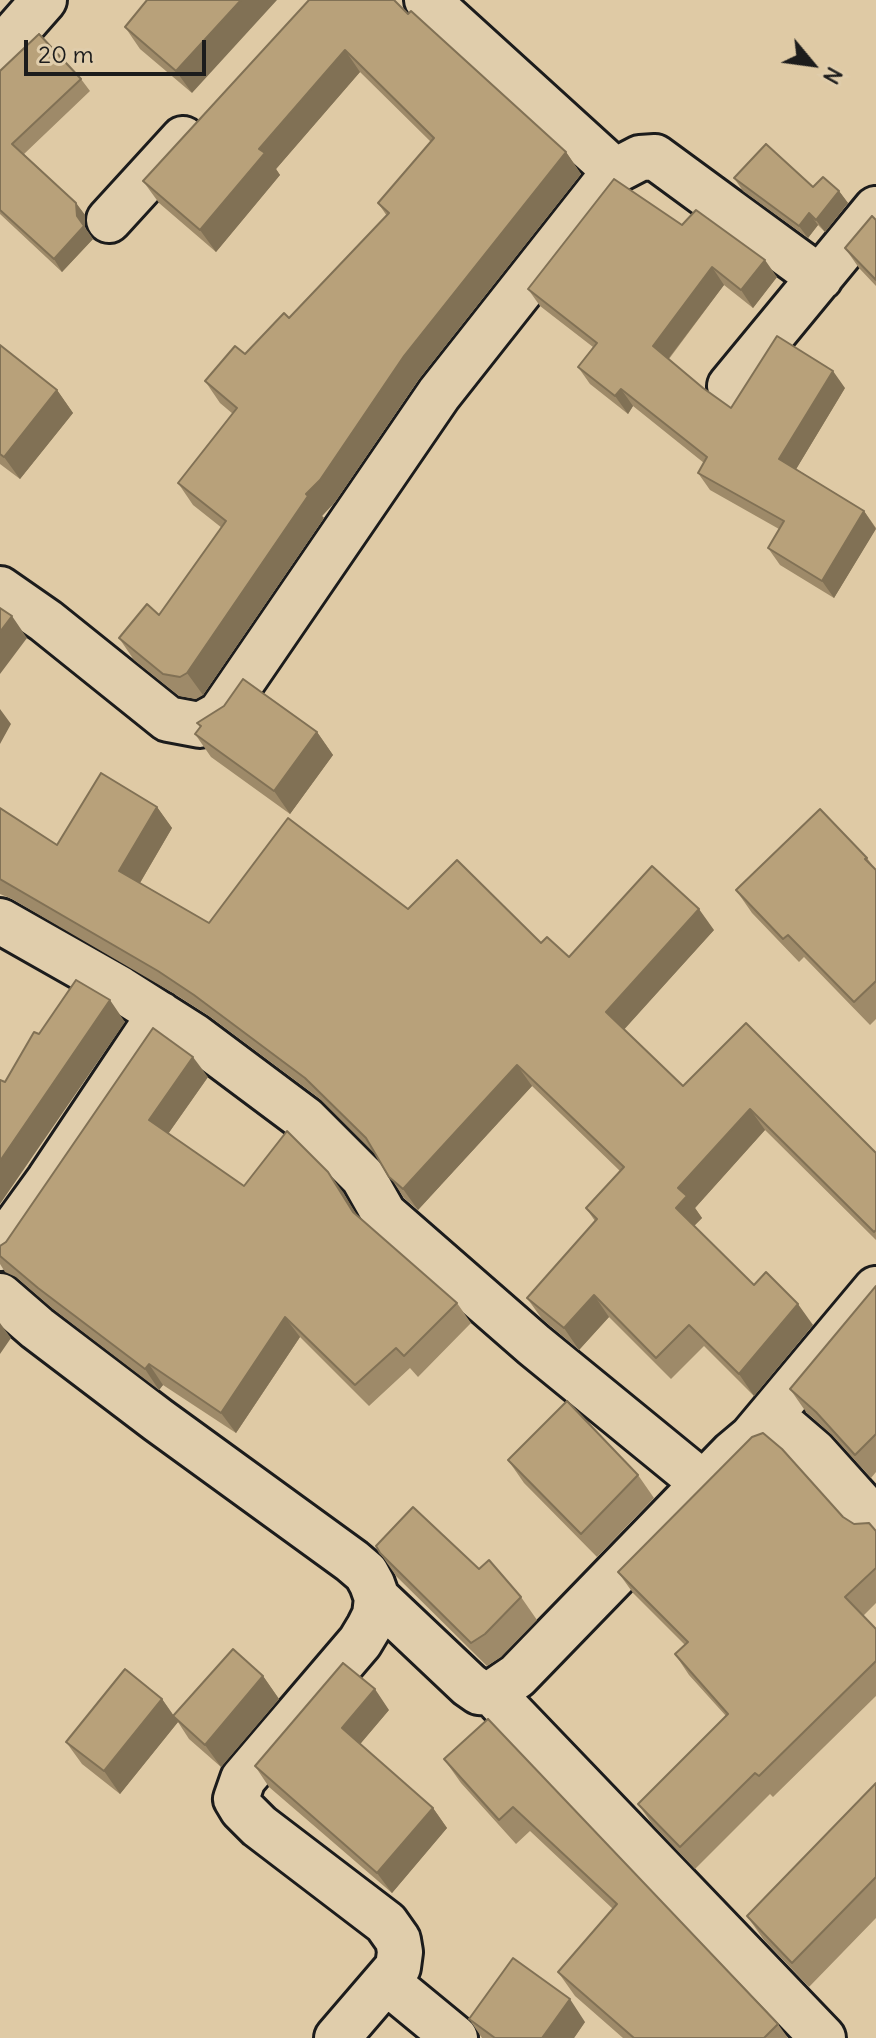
<!DOCTYPE html>
<style>
body{margin:0}
#map{position:relative;width:876px;height:2038px;overflow:hidden;background:#dfcaa5;font-family:Delius,sans-serif}
canvas{display:block}
.north{position:absolute;left:772px;top:24px;width:80px;height:80px;-webkit-text-stroke:6px #e0cdab;paint-order:stroke;rotate:119deg;font-size:22px;font-weight:700;line-height:32px;text-align:center;color:#1c1c1c}
.north::after{content:'';display:block;margin:auto;width:28px;height:36px;background:#1c1c1c;clip-path:polygon(50% 0,100% 100%,50% 72%,0 100%)}
.scale{position:absolute;left:24px;top:40px;width:182px;height:36px;box-sizing:border-box;border:4px solid #1c1c1c;border-top:0;padding-left:10px;font-size:24px;line-height:28px;white-space:nowrap;color:#1c1c1c;-webkit-text-stroke:6px #e0cdab;paint-order:stroke}
</style>
<div id="map">
<canvas width="876" height="2038"></canvas>
<div class="north">N</div>
<div class="scale">20 m</div>
</div>
<script>
const g = document.querySelector('canvas').getContext('2d');
g.lineJoin = 'round';
const poly = rows => new Path2D(rows.map(r => 'M' + r).join(''));
function stroke(path, color, width, dash) { g.strokeStyle = color; g.lineWidth = width; g.lineCap = dash ? 'butt' : 'round'; g.setLineDash(dash || []); g.stroke(path); }
function paint(path, color) { g.fillStyle = color; g.fill(path, 'evenodd'); }
const minor = poly([
 [427,0,615,171],
 [0,50,44,0],
 [109,220,183,139],
 [730,386,876,209],
 [0,589,46,621,168,719,200,725,220,714,439,394,615,171,640,158,655,157,820,278],
 [0,921,120,989,194,1036,305,1119,363,1177,384,1214,534,1345,704,1484],
 [0,1248,49,1180,160,1014],
 [0,1296,37,1328,158,1420,352,1561,366,1573,372,1584,377,1598,375,1615,369,1627,360,1642,243,1779,236,1799,242,1809,259,1826,386,1923,398,1940,400,1952,398,1967,337,2038],
 [752,1437,876,1289],
 [377,1598,469,1685,479,1692,492,1693,517,1676,733,1453,752,1437,771,1430,786,1428,814,1452,876,1521],
 [492,1693,823,2038],
 [387,1982,455,2038]
]);
const wall = poly([
 [147,0,192,93,140,49,125,27],
 [309,0,408,14,566,152,581,174,419,379,335,502,322,516,324,518,203,695,196,699,179,696,134,660,119,638,159,615,222,528,193,505,178,483,233,414,220,403,205,381,245,354,289,318,387,216,378,203,431,142,360,72,276,169,280,175,216,252,159,203,143,181],
 [0,71,81,79,90,91,24,154,76,203,85,215,85,228,93,239,62,272,0,214],
 [734,178,839,191,848,203,825,232,818,225,808,238,743,191],
 [876,220,876,286,859,268,845,248],
 [682,225,777,277,753,308,724,285,669,359,703,388,731,408,845,388,796,469,864,511,876,528,834,598,780,565,768,548,779,529,710,490,698,473,704,463,633,406,628,414,590,384,578,367,593,347,540,306,528,289],
 [0,345,57,390,73,413,20,479,0,464],
 [197,723,317,732,333,755,290,814,211,757,195,734,200,727],
 [157,807,172,828,140,883,209,923,408,909,541,943,569,957,714,930,624,1029,683,1086,876,1153,876,1240,765,1130,695,1208,702,1218,694,1226,754,1285,813,1325,754,1396,704,1346,671,1379,609,1317,579,1350,542,1319,527,1298,595,1221,586,1208,620,1171,532,1086,418,1210,404,1198,375,1154,320,1099,209,1016,173,993,12,899,0,894,0,808,57,845],
 [867,858,876,870,876,1019,870,1025,804,957,799,962,752,913,736,890],
 [208,1077,168,1134,244,1186,328,1172,357,1215,457,1303,471,1323,418,1377,410,1368,369,1406,300,1337,236,1433,163,1385,159,1390,53,1309,16,1277,5,1272,0,1264,0,1246],
 [876,1286,876,1472,871,1478,832,1435,806,1412,790,1389],
 [508,1460,638,1475,654,1498,597,1557,524,1483],
 [843,1517,854,1524,876,1531,876,1603,863,1616,876,1629,876,1696,773,1797,770,1794,695,1869,653,1825,638,1804,726,1716,689,1675,675,1654,685,1645,633,1593,618,1572],
 [380,1553,479,1569,521,1597,537,1620,501,1657,487,1666,396,1576],
 [263,1676,279,1699,221,1767,189,1739,178,1722,120,1794,82,1764,66,1742,162,1699,174,1716],
 [389,1710,360,1744,433,1808,447,1828,392,1893,269,1787,255,1766],
 [488,1719,778,2024,788,2038,623,2038,575,1996,558,1972,613,1909,530,1831,516,1844,461,1783,444,1759],
 [876,1783,876,1918,809,1987,764,1940,747,1916],
 [469,2019,585,2022,574,2038,482,2038]
]);
const shadedWall = poly([
 [241,0,277,0,192,93,176,71],
 [345,50,360,72,276,169,280,175,216,252,200,230,259,149],
 [566,152,581,174,419,379,335,502,322,516,324,518,203,695,187,673,306,494,404,356],
 [839,191,848,203,825,232,816,220],
 [76,203,85,215,85,228,77,216],
 [809,213,818,225,808,238,799,226],
 [84,226,93,239,62,272,54,259],
 [765,260,777,277,753,308,741,290],
 [712,267,724,285,665,363,653,346],
 [833,371,845,388,792,476,779,459],
 [621,389,633,406,628,414,615,396],
 [57,390,73,413,20,479,4,457],
 [864,511,876,529,834,598,822,581],
 [12,616,27,638,0,674,0,632],
 [0,709,11,724,0,744],
 [317,732,333,755,290,814,274,791],
 [157,807,172,828,134,893,119,871],
 [699,909,714,930,621,1033,606,1012],
 [110,1000,125,1022,0,1204,0,1161],
 [193,1057,208,1077,163,1141,149,1120],
 [517,1065,532,1086,418,1210,403,1189],
 [750,1109,765,1130,695,1208,702,1218,691,1229,676,1208,678,1188],
 [328,1172,343,1192,367,1232,353,1212],
 [594,1295,609,1317,579,1350,564,1328],
 [798,1304,813,1325,754,1396,739,1374],
 [285,1317,300,1337,236,1433,221,1413],
 [0,1323,11,1338,0,1354],
 [149,1364,163,1385,159,1390,145,1369],
 [263,1676,279,1699,221,1767,205,1745],
 [375,1689,389,1710,356,1749,342,1728],
 [162,1699,178,1722,120,1794,104,1771],
 [433,1808,447,1828,392,1893,377,1873],
 [570,1999,585,2022,574,2038,542,2038]
]);
const building = poly([
 [147,0,241,0,176,71,125,27,147,0],
 [309,0,394,0,408,14,411,11,566,152,404,356,320,480,306,494,308,496,187,673,180,677,163,674,119,638,147,604,159,615,226,521,178,483,237,408,205,381,235,346,245,354,284,313,289,318,389,213,378,203,434,138,345,50,259,149,265,153,200,230,143,181,309,0],
 [39,34,81,79,12,144,76,203,77,216,84,226,54,259,0,210,0,71,39,34],
 [766,144,813,187,823,177,839,191,816,220,809,213,799,226,734,178,766,144],
 [614,179,682,225,696,210,765,260,741,290,712,267,653,346,703,388,731,408,777,336,833,371,779,459,864,511,822,581,768,548,784,521,698,473,707,457,621,389,615,396,578,367,597,343,528,289,614,179],
 [872,216,876,220,876,280,845,248,872,216],
 [0,345,57,390,4,457,0,454,0,345],
 [0,608,12,616,0,632,0,608],
 [243,679,317,732,274,791,195,734,201,726,197,723,224,706,243,679],
 [101,773,157,807,119,871,209,923,288,818,408,909,457,860,541,943,547,937,569,957,652,866,699,909,606,1012,683,1086,746,1023,876,1153,876,1230,874,1232,750,1109,678,1188,687,1196,676,1208,754,1285,766,1272,798,1304,739,1374,689,1325,656,1358,594,1295,564,1328,527,1298,597,1219,586,1208,624,1167,517,1065,403,1189,389,1177,366,1138,305,1078,194,995,158,971,0,879,0,808,57,845,101,773],
 [820,809,867,858,865,859,876,870,876,981,854,1002,788,935,783,939,736,890,820,809],
 [76,980,110,1000,0,1161,0,1080,5,1082,34,1032,39,1034,76,980],
 [153,1028,193,1057,149,1120,244,1186,287,1131,328,1172,353,1212,457,1303,404,1356,396,1348,355,1385,285,1317,221,1413,149,1364,145,1369,38,1288,0,1256,0,1246,6,1242,153,1028],
 [876,1286,876,1434,855,1455,816,1412,790,1389,876,1286],
 [567,1401,638,1475,581,1534,508,1460,567,1401],
 [763,1433,782,1449,843,1517,854,1524,869,1523,876,1531,876,1568,845,1597,876,1629,876,1661,759,1776,755,1773,680,1847,638,1804,728,1714,675,1654,688,1642,618,1572,752,1437,763,1433],
 [413,1507,479,1569,489,1560,521,1597,485,1634,471,1643,380,1553,376,1546,413,1507],
 [233,1649,263,1676,205,1745,173,1716,233,1649],
 [343,1663,375,1689,342,1728,433,1808,377,1873,255,1766,343,1663],
 [125,1669,162,1699,104,1771,66,1742,125,1669],
 [488,1719,778,2024,764,2038,634,2038,558,1972,617,1904,513,1807,499,1820,444,1759,488,1719],
 [876,1783,876,1877,792,1963,747,1916,876,1783],
 [513,1958,570,1999,542,2038,495,2038,469,2019,513,1958]
]);
stroke(minor, '#1c1c1c', 50);
stroke(minor, '#e0cdab', 44);
paint(wall, '#9e8a69');
paint(shadedWall, '#817155');
paint(building, '#b8a17a');
stroke(building, '#817155', 2);
</script>
